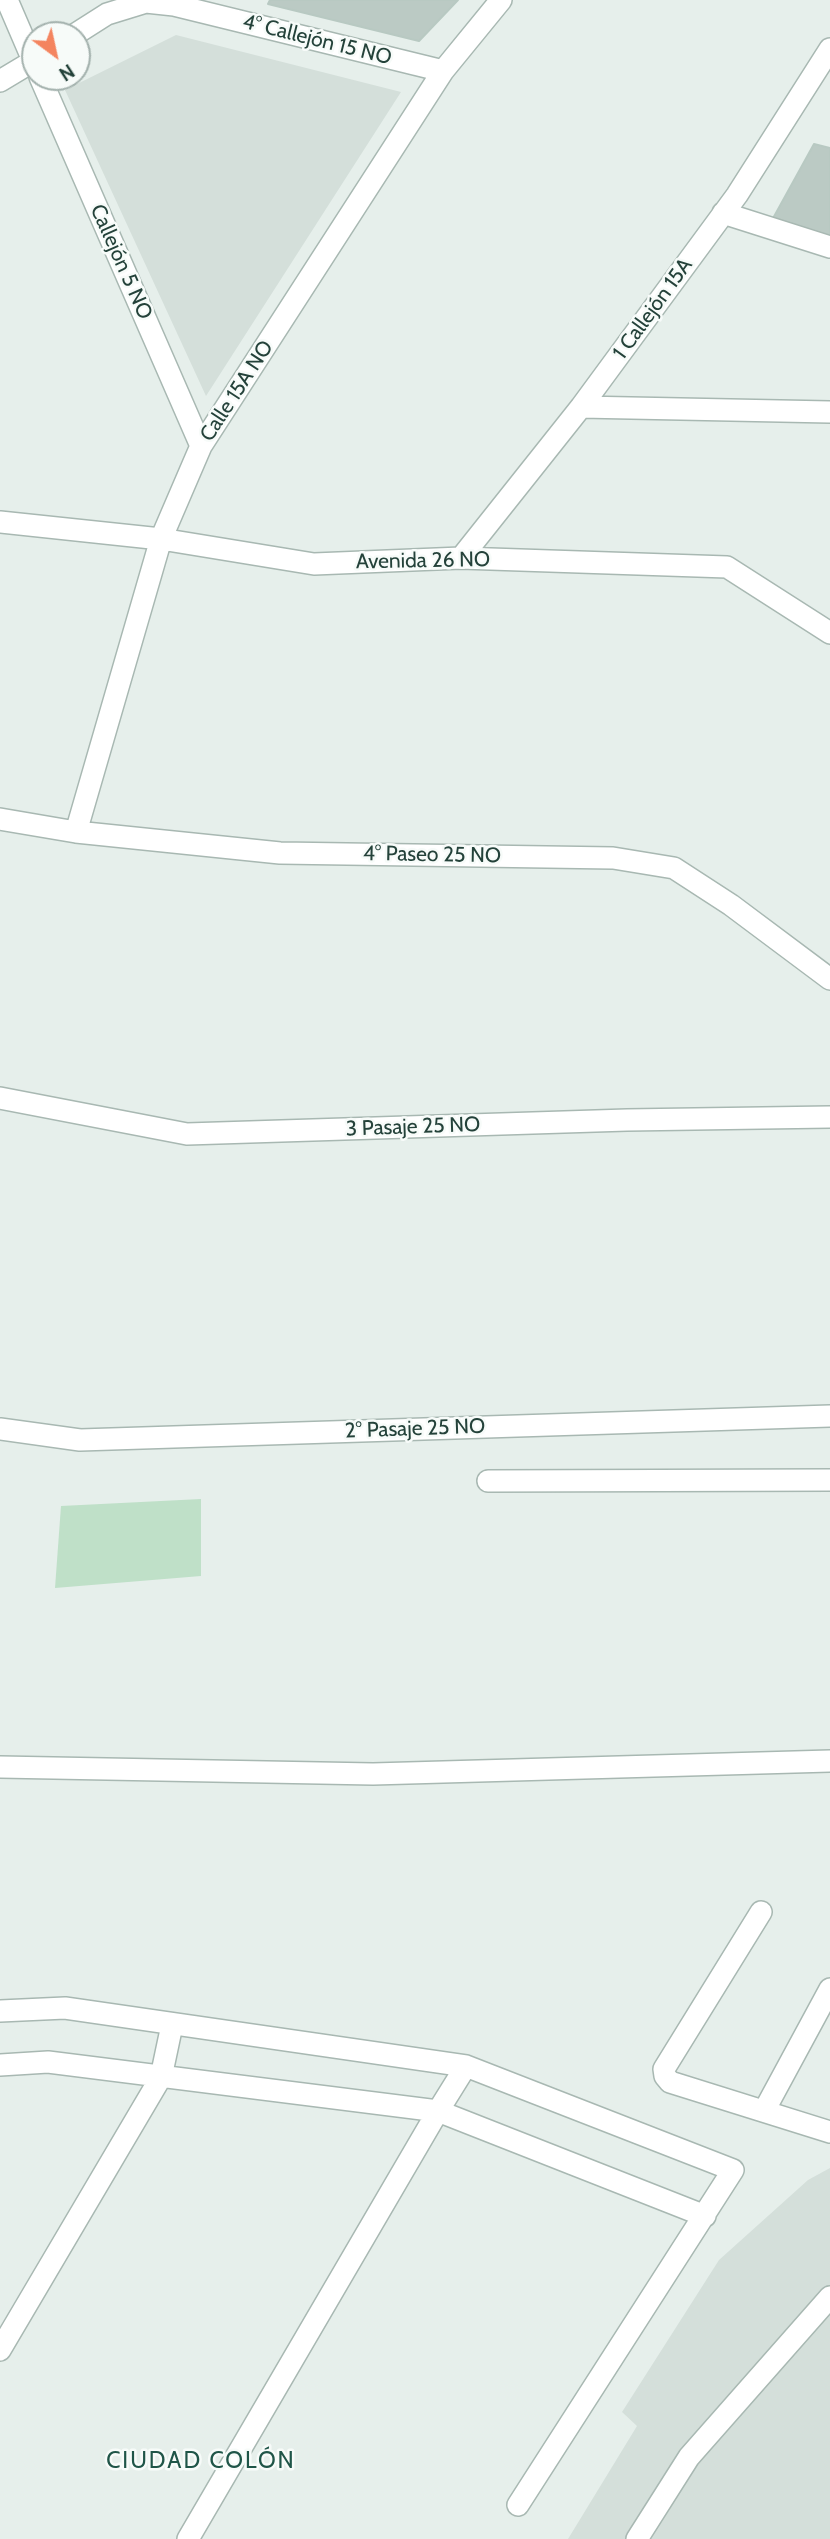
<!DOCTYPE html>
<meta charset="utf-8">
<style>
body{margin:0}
#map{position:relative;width:830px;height:2539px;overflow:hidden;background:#e6efeb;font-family:Cabin,sans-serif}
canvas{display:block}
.north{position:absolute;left:21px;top:21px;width:70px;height:70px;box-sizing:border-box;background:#f7fbf9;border:2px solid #a3b1ad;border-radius:50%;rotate:147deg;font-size:19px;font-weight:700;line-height:28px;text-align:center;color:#24423a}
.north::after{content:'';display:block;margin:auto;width:24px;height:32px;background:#f4845f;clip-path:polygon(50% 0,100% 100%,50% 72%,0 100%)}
</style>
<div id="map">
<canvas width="830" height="2539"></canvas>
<div class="north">N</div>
</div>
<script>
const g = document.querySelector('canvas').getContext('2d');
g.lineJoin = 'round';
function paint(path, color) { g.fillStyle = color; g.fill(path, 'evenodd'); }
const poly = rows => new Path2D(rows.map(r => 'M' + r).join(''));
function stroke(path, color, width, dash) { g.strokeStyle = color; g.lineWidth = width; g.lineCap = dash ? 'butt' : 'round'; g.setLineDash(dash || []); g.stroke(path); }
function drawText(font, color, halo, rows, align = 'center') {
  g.font = font + ' Cabin,sans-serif'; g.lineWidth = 5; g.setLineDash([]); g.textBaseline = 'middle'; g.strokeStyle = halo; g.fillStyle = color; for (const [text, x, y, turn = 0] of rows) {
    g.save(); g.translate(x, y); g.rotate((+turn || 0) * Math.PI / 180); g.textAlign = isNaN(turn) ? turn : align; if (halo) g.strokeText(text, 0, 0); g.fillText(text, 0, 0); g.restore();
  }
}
const built = poly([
 [176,35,401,92,206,396,65,90],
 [830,2168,830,2539,568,2539,637,2426,622,2412,719,2260,808,2180]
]);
const green = poly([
 [201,1499,201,1576,55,1588,61,1506]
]);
const building = poly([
 [270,0,458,0,419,41,268,4,270,0],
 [814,144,830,148,830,238,771,222,814,144]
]);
const minor = poly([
 [7,0,35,65],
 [74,35,107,14,146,2,174,5,443,71],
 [40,77,201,446],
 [0,81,35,60],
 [723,213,830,247],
 [581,407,830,412],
 [0,522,161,539,314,564,461,558,727,567,830,633],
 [461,558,581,407,737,195,830,49],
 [0,819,76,832,280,853,613,858,674,868,731,905,830,979],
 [76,832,161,539,201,446,443,71,501,0],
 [0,1098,187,1134,627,1120,830,1117],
 [0,1429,80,1440,830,1416],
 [488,1481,830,1480],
 [0,1767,373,1774,830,1761],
 [761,1912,664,2069,665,2076,670,2082,830,2132],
 [0,2011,65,2008,466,2066,733,2170,518,2505],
 [0,2065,48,2062,438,2111,705,2216],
 [764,2111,830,1989],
 [0,2350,161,2077,172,2025],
 [188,2539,438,2111,466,2066],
 [637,2539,689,2457,830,2297]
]);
const streetNames = [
 ["4° Callejón 15 NO",317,40,14],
 ["Callejón 5 NO",121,262,66],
 ["1 Callejón 15A",653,309,-54],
 ["Calle 15A NO",237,391,-57],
 ["Avenida 26 NO",423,561,-1],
 ["4° Paseo 25 NO",432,855,1],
 ["3 Pasaje 25 NO",413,1127,-2],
 ["2° Pasaje 25 NO",415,1429,-2]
];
const neighbourhoodNames = [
 ["CIUDAD COLÓN",201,2461]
];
paint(built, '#d4dfda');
paint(green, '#bfe0c8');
paint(building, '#bbcac4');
stroke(building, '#b8c9c2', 2);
stroke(minor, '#a8b8b2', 24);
stroke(minor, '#fff', 21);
drawText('21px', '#24423a', '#f7fbf9', streetNames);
g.letterSpacing = '2px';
drawText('23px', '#1f5548', '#f7fbf9', neighbourhoodNames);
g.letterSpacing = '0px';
</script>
